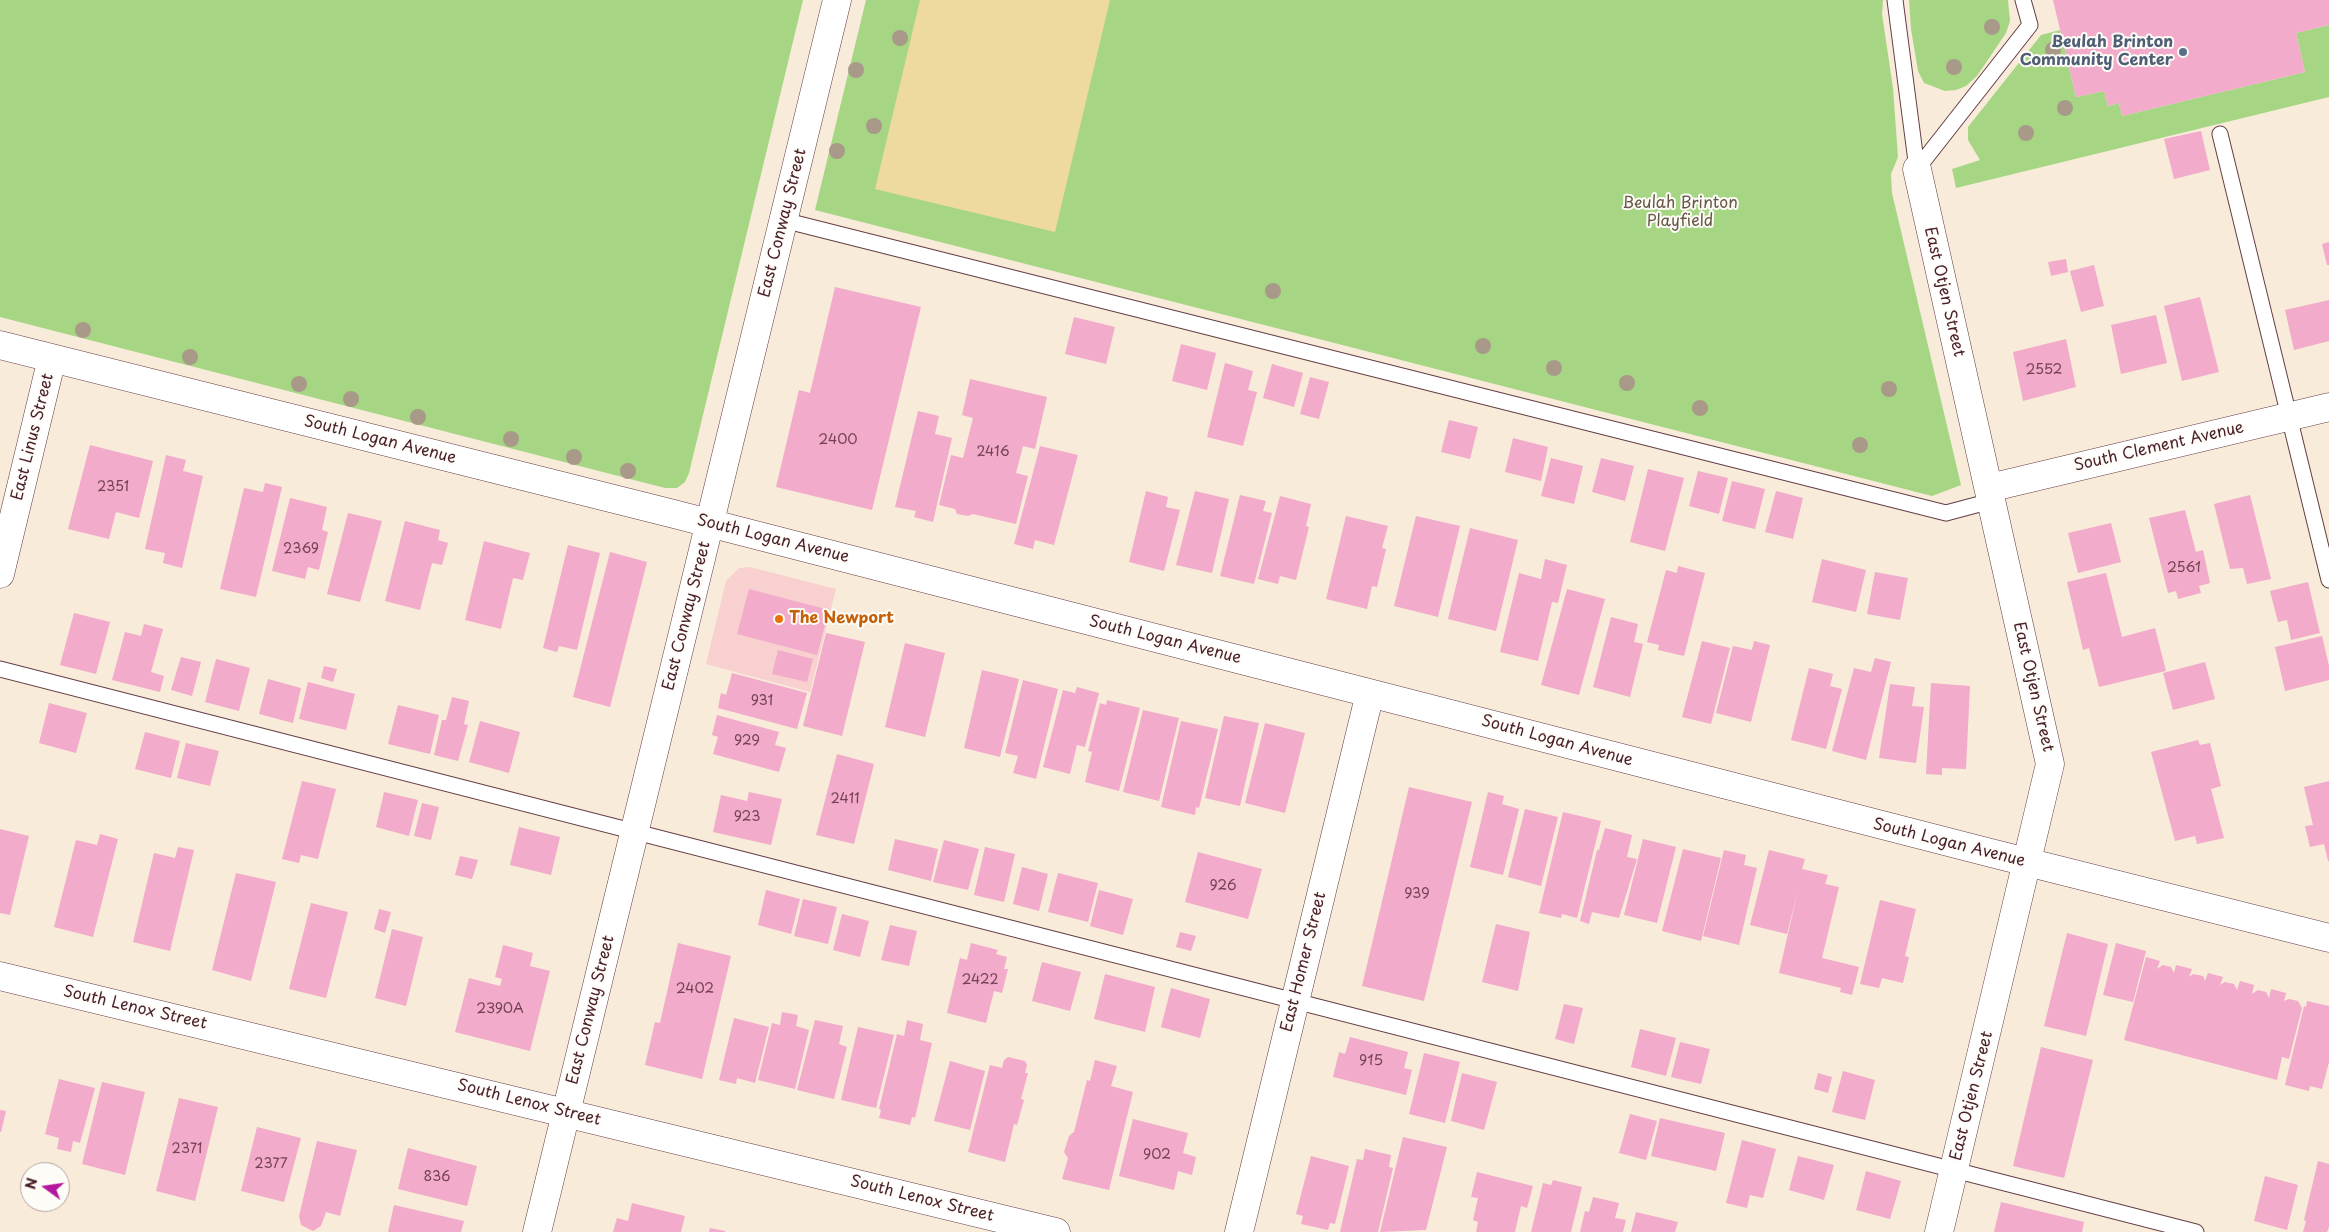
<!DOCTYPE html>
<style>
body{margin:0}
#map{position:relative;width:2329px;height:1232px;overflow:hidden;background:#f8ebd9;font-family:"Playpen Sans",sans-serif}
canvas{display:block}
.north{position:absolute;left:20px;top:1162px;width:50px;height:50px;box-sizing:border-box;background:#fdfcf7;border:1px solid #b5a4a5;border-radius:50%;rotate:284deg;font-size:14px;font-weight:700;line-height:20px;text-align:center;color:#4a1f2b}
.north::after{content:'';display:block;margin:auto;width:18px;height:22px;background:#b5179e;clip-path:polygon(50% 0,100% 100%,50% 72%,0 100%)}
</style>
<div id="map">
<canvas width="2329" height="1232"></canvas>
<div class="north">N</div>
</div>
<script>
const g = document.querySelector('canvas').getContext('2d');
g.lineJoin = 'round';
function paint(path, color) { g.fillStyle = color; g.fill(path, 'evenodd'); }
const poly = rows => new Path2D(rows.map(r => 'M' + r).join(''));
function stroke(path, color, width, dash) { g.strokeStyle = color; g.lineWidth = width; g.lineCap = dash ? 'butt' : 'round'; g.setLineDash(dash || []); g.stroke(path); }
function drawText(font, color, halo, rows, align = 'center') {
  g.font = font + ' "Playpen Sans",sans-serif'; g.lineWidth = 4; g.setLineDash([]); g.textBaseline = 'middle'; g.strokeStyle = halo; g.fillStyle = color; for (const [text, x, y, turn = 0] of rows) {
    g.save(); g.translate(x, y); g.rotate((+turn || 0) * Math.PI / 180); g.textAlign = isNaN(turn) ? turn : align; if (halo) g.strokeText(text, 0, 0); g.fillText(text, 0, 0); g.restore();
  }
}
const built = poly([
 [750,567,836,589,810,692,706,664,726,581,739,568]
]);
const green = poly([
 [0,0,803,0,689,473,685,482,677,488,665,488,0,317],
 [866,0,1883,0,1882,14,1893,88,1898,157,1891,174,1892,193,1961,485,1932,496,815,210],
 [1909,0,2008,0,2010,21,2006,33,1977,76,1966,86,1956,90,1945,91,1924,83,1918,71,1911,29],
 [2329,25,2329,97,1956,188,1952,169,1980,160,1968,140,1968,127,2041,35,2060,30,2076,97,2104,91,2108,106,2119,103,2122,116,2305,72,2296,33]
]);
const sand = poly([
 [920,0,1110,0,1055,232,875,189]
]);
const building = poly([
 [2053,0,2329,0,2329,25,2296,33,2305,72,2122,116,2119,103,2108,106,2104,91,2076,97],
 [2201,131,2210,170,2174,179,2164,139],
 [2329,242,2329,265,2327,265,2322,244],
 [2066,259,2068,272,2051,276,2048,262],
 [2094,265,2104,306,2081,312,2070,271],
 [835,287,921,307,872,510,776,487,799,390,810,393],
 [2200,297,2219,372,2182,381,2164,306],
 [2329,300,2329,341,2294,350,2285,310],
 [2156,315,2167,363,2121,374,2111,325],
 [1074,317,1115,327,1106,364,1065,354],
 [2066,339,2076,387,2023,401,2013,352],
 [1181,344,1216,353,1207,390,1172,381],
 [1225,363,1253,371,1248,390,1257,392,1243,446,1207,437],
 [1272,364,1303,373,1294,407,1263,398],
 [1310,377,1329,382,1319,419,1300,414],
 [970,379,1047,397,1035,449,1023,446,1016,473,1028,476,1016,524,973,514,968,516,957,514,955,509,939,505,951,455,963,458,973,418,962,415],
 [918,411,939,416,935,434,952,438,933,522,914,517,916,511,895,507],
 [1449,420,1478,427,1470,459,1441,452],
 [1513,438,1548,447,1541,481,1505,472],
 [90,445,153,461,139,518,116,512,109,539,68,529],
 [1040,446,1078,455,1054,545,1035,540,1033,549,1014,544],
 [166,455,186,460,183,471,203,476,182,568,163,563,165,553,145,549],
 [1551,458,1583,466,1574,504,1541,496],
 [1601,458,1634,466,1625,501,1592,492],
 [1648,469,1684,478,1665,551,1630,542],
 [1698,471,1728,478,1719,514,1689,506],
 [1732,481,1765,489,1755,529,1722,521],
 [265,483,282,487,256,597,220,589,244,488,263,492],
 [1146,491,1168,497,1166,507,1180,510,1164,571,1129,562],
 [1195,491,1229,499,1212,573,1176,565],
 [1776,491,1803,498,1793,539,1765,532],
 [1240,495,1266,501,1263,511,1272,513,1254,584,1220,576],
 [2250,495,2271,579,2247,584,2243,568,2230,569,2214,504],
 [1280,496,1311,504,1306,526,1309,527,1296,580,1280,576,1278,584,1258,579],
 [290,498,327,507,322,530,328,532,319,570,308,567,305,579,272,571],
 [2185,510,2196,552,2203,550,2210,583,2199,586,2201,593,2178,599,2176,591,2168,593,2149,518],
 [348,513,382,521,360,602,327,594],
 [1346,516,1388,526,1382,548,1386,549,1377,587,1372,586,1367,609,1326,599],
 [1416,516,1460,526,1438,617,1394,606],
 [405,521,440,530,438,540,448,543,442,565,432,563,420,610,385,601],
 [2111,523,2121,562,2078,573,2068,533],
 [1470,528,1518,540,1496,631,1448,619],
 [484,541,530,553,523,580,513,578,501,629,465,620],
 [568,545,600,553,577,650,559,646,557,652,543,648],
 [610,552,647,562,610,707,573,697],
 [1545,559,1567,565,1558,603,1552,602,1538,661,1500,652,1519,573,1541,579],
 [1822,559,1866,570,1856,612,1812,602],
 [1678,566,1705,573,1684,656,1658,650,1659,645,1647,642,1666,570,1677,573],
 [1875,572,1908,578,1900,620,1867,614],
 [2106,573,2122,637,2155,628,2166,671,2099,687,2089,648,2083,650,2067,582],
 [2308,582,2320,633,2291,640,2287,620,2278,622,2270,591],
 [749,589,829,610,817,655,737,634],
 [1567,589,1605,599,1579,695,1541,685],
 [74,613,110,622,96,674,60,665],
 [1611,617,1638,624,1634,642,1643,644,1630,697,1593,687],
 [144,624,163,629,151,672,164,676,160,692,112,680,125,632,141,636],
 [826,633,865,642,842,736,803,726],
 [2322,636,2329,666,2329,680,2285,691,2275,647],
 [1702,641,1730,648,1711,724,1682,717],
 [1754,641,1770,645,1751,722,1716,713,1733,646,1752,650],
 [905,643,945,653,925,737,885,727],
 [778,650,813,659,807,682,772,674],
 [181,657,201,662,192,696,171,690],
 [1875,658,1891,662,1866,760,1832,751,1854,668,1871,672],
 [216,659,250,668,239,711,205,702],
 [2205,662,2215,699,2173,710,2163,673],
 [324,666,337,669,333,682,321,678],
 [1809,668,1833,674,1830,686,1842,689,1826,749,1791,740],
 [982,670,1019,679,1000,757,964,748],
 [732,673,807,693,797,729,718,708,721,693,726,695],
 [268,679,301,688,293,723,259,714],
 [1023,680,1058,689,1036,779,1013,773,1018,756,1005,753],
 [308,682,355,694,346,730,299,719],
 [1931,683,1970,686,1966,769,1942,768,1942,775,1926,774],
 [1890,684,1915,687,1912,706,1924,707,1916,763,1879,758],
 [1077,687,1099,693,1085,747,1077,745,1070,774,1043,767,1063,690,1075,693],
 [452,697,469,701,464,724,468,725,458,761,434,755,442,720,446,720],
 [1107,700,1140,708,1119,791,1085,782,1092,752,1088,751,1100,703,1106,705],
 [49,703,87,713,76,753,39,743],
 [398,705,439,715,430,754,388,744],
 [1143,710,1179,718,1159,801,1123,792],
 [717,715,779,732,775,745,786,748,779,772,713,754,718,737,712,735],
 [1224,716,1259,723,1240,806,1205,798],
 [480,721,520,732,509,773,469,762],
 [1181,721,1218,729,1199,808,1196,807,1195,815,1161,807],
 [1265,723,1305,733,1285,813,1245,803],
 [145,732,180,741,171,778,135,769],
 [2198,740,2200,745,2210,743,2221,786,2211,789,2224,838,2197,844,2195,836,2175,841,2151,752],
 [186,743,219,751,210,786,177,778],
 [837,754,874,764,854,844,816,835],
 [302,781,336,789,318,859,301,855,299,863,282,859],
 [2329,781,2329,861,2328,861,2324,844,2310,847,2305,826,2313,825,2304,787],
 [1409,787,1472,802,1424,1001,1362,986],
 [384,792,418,800,409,836,376,827],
 [749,792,782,799,771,845,713,832,721,795,747,801],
 [1488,792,1504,796,1502,804,1519,809,1503,875,1470,867],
 [422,803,439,807,431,840,414,836],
 [1525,809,1558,817,1541,886,1508,877],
 [1563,812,1601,821,1577,918,1562,914,1561,918,1539,913],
 [519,827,560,837,551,875,510,865],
 [1605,828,1632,835,1627,857,1637,859,1619,918,1592,912,1589,924,1580,921,1597,850,1599,850],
 [0,829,29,836,10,915,0,913],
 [100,834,118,839,93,937,54,927,76,840,97,845],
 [895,839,938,849,931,881,888,870],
 [1643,839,1676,847,1657,923,1624,915],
 [944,840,979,849,968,890,933,882],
 [178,847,194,850,170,951,133,942,154,853,175,858],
 [985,847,1015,854,1004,902,974,895],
 [1683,849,1721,858,1701,941,1662,931],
 [1724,850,1746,855,1744,865,1757,868,1739,945,1703,936],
 [1769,850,1805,859,1802,869,1828,875,1825,884,1839,887,1822,958,1859,967,1852,995,1840,992,1841,988,1779,973,1798,890,1787,934,1750,925],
 [1198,852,1262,869,1248,919,1185,902],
 [460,856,478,860,472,879,455,875],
 [1022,867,1048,874,1039,911,1013,904],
 [236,873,276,882,251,981,212,970],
 [1058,873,1098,883,1088,922,1048,912],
 [766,890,800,899,791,934,758,925],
 [1099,890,1133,899,1123,935,1090,926],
 [803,899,837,907,828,944,794,936],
 [1880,900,1916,909,1905,956,1909,957,1903,983,1882,978,1879,988,1860,984],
 [311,903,348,912,326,998,289,989],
 [379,909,391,912,385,933,374,929],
 [842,914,869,921,860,957,833,950],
 [1496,924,1530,932,1518,991,1482,982],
 [890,925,917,931,909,966,881,960],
 [392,929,423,937,406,1006,375,998],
 [1180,932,1196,936,1191,951,1176,947],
 [2067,933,2108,944,2086,1036,2044,1026],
 [678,943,731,956,702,1079,645,1065,655,1022,660,1023],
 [971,943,998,950,996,954,1007,957,1004,969,1008,969,1002,993,994,991,986,1023,947,1013,960,958,967,960],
 [2116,943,2146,951,2133,1002,2103,995],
 [503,945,533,953,530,966,550,971,530,1051,455,1032,469,978,500,986,502,979,495,977],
 [2146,957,2160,961,2157,969,2163,965,2171,967,2174,973,2176,965,2192,969,2189,977,2193,974,2203,976,2205,981,2208,973,2223,977,2220,985,2225,982,2234,984,2237,990,2240,981,2254,985,2252,994,2258,990,2266,992,2269,998,2271,989,2286,993,2284,1001,2289,999,2298,1001,2302,1008,2289,1059,2282,1057,2277,1080,2124,1040],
 [1042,962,1081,972,1070,1011,1032,1001],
 [1105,974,1155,987,1145,1032,1094,1019],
 [1171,988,1210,999,1200,1038,1161,1027],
 [2307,1001,2329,1006,2329,1062,2322,1089,2310,1086,2309,1091,2285,1085,2304,1006,2306,1007],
 [1564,1004,1583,1008,1574,1044,1555,1039],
 [782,1012,798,1015,796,1026,809,1030,795,1089,758,1080,772,1023,780,1025],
 [734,1018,769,1027,755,1083,737,1078,736,1084,719,1080],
 [815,1020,843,1026,839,1044,847,1047,834,1099,797,1090],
 [907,1020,923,1024,920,1040,932,1043,915,1118,912,1117,910,1125,879,1118,881,1110,879,1109,897,1034,904,1036],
 [858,1027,894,1035,876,1108,841,1100],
 [1640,1029,1676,1038,1666,1076,1631,1067],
 [1350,1037,1408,1052,1404,1068,1412,1070,1406,1095,1333,1077,1339,1052,1345,1054],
 [1680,1042,1710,1049,1701,1084,1671,1077],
 [2041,1047,2093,1060,2064,1178,2013,1166],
 [1424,1053,1460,1062,1445,1123,1409,1114],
 [1008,1057,1025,1061,1027,1065,1025,1073,1028,1073,1021,1099,1024,1100,1017,1125,1014,1124,1005,1162,968,1152,990,1065,1002,1068,1004,1060],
 [1095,1060,1117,1066,1111,1086,1133,1092,1109,1190,1062,1179,1068,1158,1064,1152,1069,1136,1074,1132,1087,1080,1090,1081],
 [950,1061,985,1071,970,1130,934,1121],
 [1843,1071,1875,1080,1865,1120,1832,1112],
 [1462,1073,1497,1082,1484,1130,1451,1121],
 [1818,1073,1832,1077,1828,1093,1814,1089],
 [59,1079,95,1088,80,1143,73,1141,71,1152,57,1149,59,1138,45,1134],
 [102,1082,145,1092,125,1175,82,1164],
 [179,1098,218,1107,195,1201,156,1191],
 [0,1110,6,1111,1,1132,0,1132],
 [1630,1114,1657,1121,1646,1160,1619,1153],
 [1660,1118,1725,1133,1716,1171,1651,1156],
 [1133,1119,1188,1133,1183,1153,1196,1157,1192,1175,1178,1171,1174,1190,1119,1176],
 [257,1127,301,1138,284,1202,241,1191],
 [1403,1137,1447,1147,1426,1230,1380,1232],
 [1742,1140,1776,1149,1763,1198,1750,1195,1747,1208,1726,1203],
 [317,1141,357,1150,340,1216,326,1212,321,1226,313,1231,301,1225,299,1216],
 [408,1148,477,1166,467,1206,398,1189],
 [1365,1149,1391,1155,1389,1167,1393,1168,1378,1232,1340,1232,1357,1159,1363,1160],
 [1311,1156,1349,1166,1335,1224,1330,1223,1328,1230,1301,1224,1303,1216,1296,1214],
 [1798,1156,1834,1165,1824,1200,1789,1190],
 [2318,1161,2329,1164,2329,1227,2327,1232,2303,1232,2306,1221,2304,1220],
 [1866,1171,1901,1181,1890,1219,1856,1210],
 [1477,1172,1533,1186,1527,1208,1521,1206,1515,1232,1476,1232,1478,1222,1473,1220,1478,1198,1471,1197],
 [2265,1176,2298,1185,2287,1230,2254,1221],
 [1553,1180,1582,1187,1571,1232,1531,1232,1543,1183,1551,1185],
 [1593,1197,1619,1203,1615,1218,1626,1220,1623,1232,1580,1232,1585,1211,1589,1212],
 [2001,1202,2084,1222,2082,1232,1994,1232],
 [632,1203,685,1216,681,1232,613,1232,617,1218,628,1221],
 [394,1205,464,1221,461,1232,388,1232],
 [1636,1212,1678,1222,1675,1232,1631,1232],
 [710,1228,725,1231,725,1232,709,1232]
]);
const service = poly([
 [1895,0,1917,169],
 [2220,134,2329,580],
 [1917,169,2030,25,2023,0],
 [783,220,1946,513,1991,501],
 [0,669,2196,1232]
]);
const minor = poly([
 [1917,169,2050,764,1939,1232],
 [0,345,670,513,1987,852,2329,938],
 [1989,488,2329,407],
 [0,574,52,358],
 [0,976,1056,1232],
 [537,1232,837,0],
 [1239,1232,1370,693]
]);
const trees = [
 [1992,27],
 [900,38],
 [2053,50],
 [1954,67],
 [856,70],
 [2065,108],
 [874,126],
 [2026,133],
 [837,151],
 [1273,291],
 [83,330],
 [1483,346],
 [190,357],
 [1554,368],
 [1627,383],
 [299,384],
 [1889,389],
 [351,399],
 [1700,408],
 [418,417],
 [511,439],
 [1860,445],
 [574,457],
 [628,471]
];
const markers = [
 [2183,52,5,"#5c6f8a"],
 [779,619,5,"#e8710a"]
];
const numberNames = [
 ["2552",2044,370],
 ["2400",838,440],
 ["2416",993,452],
 ["2351",113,487],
 ["2369",301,549],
 ["2561",2184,568],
 ["931",762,701],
 ["929",747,741],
 ["2411",845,799],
 ["923",747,817],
 ["926",1223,886],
 ["939",1417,894],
 ["2422",980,980],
 ["2402",695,989],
 ["2390A",500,1009],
 ["915",1371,1061],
 ["2371",187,1149],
 ["902",1157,1155],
 ["2377",271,1164],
 ["836",437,1177]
];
const serviceNames = [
 ["Beulah Brinton",2173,43],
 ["Community Center",2173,61]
];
const parkNames = [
 ["Beulah Brinton",1680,204],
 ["Playfield",1680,222]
];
const streetNames = [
 ["East Conway Street",783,223,-76],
 ["East Otjen Street",1944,292,77],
 ["East Linus Street",33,437,-76],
 ["South Logan Avenue",380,440,14],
 ["South Clement Avenue",2159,447,-13],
 ["South Logan Avenue",773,539,14],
 ["East Conway Street",687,616,-76],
 ["South Logan Avenue",1165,640,14],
 ["East Otjen Street",2033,687,77],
 ["South Logan Avenue",1557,741,15],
 ["South Logan Avenue",1949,843,14],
 ["East Homer Street",1304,962,-76],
 ["South Lenox Street",135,1008,13],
 ["East Conway Street",591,1010,-76],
 ["East Otjen Street",1972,1096,-76],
 ["South Lenox Street",529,1103,14],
 ["South Lenox Street",922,1199,14]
];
const foodNames = [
 ["The Newport",789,619]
];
paint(built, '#f7d0cf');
paint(green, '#a6d684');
paint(sand, '#eeda9e');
paint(building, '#f2abca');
stroke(service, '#643e45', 17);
stroke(minor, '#643e45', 29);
stroke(service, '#fff', 15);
stroke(minor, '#fff', 28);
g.fillStyle = '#a89988';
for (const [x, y] of trees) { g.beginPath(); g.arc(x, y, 8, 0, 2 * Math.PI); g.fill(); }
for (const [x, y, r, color] of markers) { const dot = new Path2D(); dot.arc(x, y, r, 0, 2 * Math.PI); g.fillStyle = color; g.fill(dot); stroke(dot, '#fdfcf7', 2); }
drawText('14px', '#744253', null, numberNames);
drawText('bold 16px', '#4e5e75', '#fdfcf7', serviceNames, 'right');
drawText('16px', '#665646', '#fdfcf7', parkNames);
drawText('16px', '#4a1f2b', '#fdfcf7', streetNames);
drawText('bold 16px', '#c56008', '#fdfcf7', foodNames, 'left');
</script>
